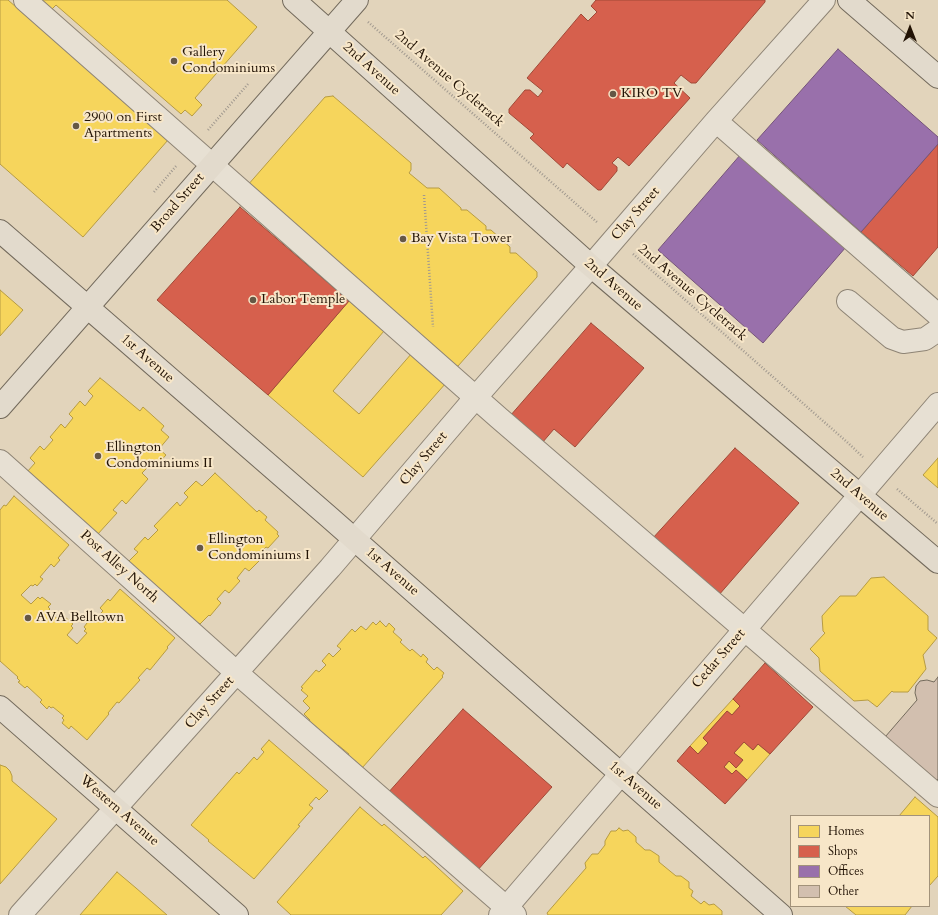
<!DOCTYPE html>
<style>
body{margin:0}
#map{position:relative;width:938px;height:915px;overflow:hidden;background:#e2d4bb;font-family:Cardo,serif}
canvas{display:block}
.legend{position:absolute;left:790px;top:815px;width:140px;height:92px;box-sizing:border-box;background:#f7e6c8;border:1px solid #a2927a;margin:0;padding:5px 7px;list-style:none;font-size:12px;color:#221305}
.legend li{display:flex;align-items:center;gap:8px;height:20px}
.legend b{width:20px;border:1px solid #a2927a}
.north{position:absolute;left:890px;top:8px;width:40px;height:40px;-webkit-text-stroke:3px #f7e6c8;paint-order:stroke;rotate:0deg;font-size:11px;font-weight:700;line-height:16px;text-align:center;color:#221305}
.north::after{content:'';display:block;margin:auto;width:14px;height:18px;background:#221305;clip-path:polygon(50% 0,100% 100%,50% 72%,0 100%)}
</style>
<div id="map">
<canvas width="938" height="915"></canvas>
<ul class="legend">
<li><b style="height:11px;background:#f6d55c"></b>Homes</li>
<li><b style="height:11px;background:#d6604d"></b>Shops</li>
<li><b style="height:11px;background:#9970ab"></b>Offices</li>
<li><b style="height:11px;background:#d2bfaf"></b>Other</li>
</ul>
<div class="north">N</div>
</div>
<script>
const g = document.querySelector('canvas').getContext('2d');
g.lineJoin = 'round';
function paint(path, color) { g.fillStyle = color; g.fill(path, 'evenodd'); }
const poly = rows => new Path2D(rows.map(r => 'M' + r).join(''));
function stroke(path, color, width, dash) { g.strokeStyle = color; g.lineWidth = width; g.lineCap = dash ? 'butt' : 'round'; g.setLineDash(dash || []); g.stroke(path); }
function drawText(font, color, halo, rows, align = 'center') {
  g.font = font + ' Cardo,serif'; g.lineWidth = 4; g.setLineDash([]); g.textBaseline = 'middle'; g.strokeStyle = halo; g.fillStyle = color; for (const [text, x, y, turn = 0] of rows) {
    g.save(); g.translate(x, y); g.rotate((+turn || 0) * Math.PI / 180); g.textAlign = isNaN(turn) ? turn : align; if (halo) g.strokeText(text, 0, 0); g.fillText(text, 0, 0); g.restore();
  }
}
const homes = poly([
 [0,0,8,0,168,140,83,237,0,164,0,0],
 [39,0,227,0,257,27,195,98,202,105,192,116,185,110,181,114,56,5,51,10,39,0],
 [333,96,411,163,411,170,409,173,427,188,439,188,461,208,461,210,467,210,486,226,486,230,491,230,510,247,510,253,516,253,537,272,537,277,458,366,451,368,247,186,325,97,333,96],
 [0,290,23,310,0,336,0,290],
 [349,301,384,331,333,391,359,414,412,353,446,383,363,477,268,395,349,301],
 [100,378,104,381,140,411,143,407,164,426,161,430,169,437,159,449,166,455,155,467,151,464,142,473,148,479,126,504,122,500,113,510,117,513,97,535,27,472,35,463,30,458,40,446,44,450,53,440,50,437,61,424,65,428,73,418,69,414,80,401,85,406,93,396,88,391,100,378],
 [938,458,938,488,923,475,938,458],
 [215,473,257,512,259,510,267,517,265,520,278,532,277,534,279,536,268,548,266,547,257,556,261,559,249,571,245,568,237,578,240,581,229,593,225,590,217,599,221,603,210,616,209,615,200,624,199,623,197,624,178,605,173,610,124,566,138,552,134,549,145,537,148,540,158,530,154,526,177,502,180,506,188,497,184,493,196,481,202,486,215,473],
 [14,496,69,545,58,558,60,560,54,567,51,564,40,577,43,579,37,586,35,584,33,586,31,585,21,595,31,604,38,597,40,599,42,597,51,604,48,607,50,609,48,611,58,619,61,616,63,618,65,617,73,624,71,626,73,628,67,635,77,644,87,633,84,631,86,629,84,627,90,619,93,621,103,611,100,608,108,599,110,601,120,589,175,638,167,647,168,648,150,670,147,668,138,678,140,680,119,703,117,702,108,713,109,714,87,740,71,726,69,729,62,723,64,720,62,718,64,716,53,707,51,708,49,706,47,709,40,702,42,700,27,686,25,688,18,682,20,681,17,678,18,677,0,661,0,510,4,505,6,506,14,496],
 [884,577,928,616,928,630,937,638,923,655,926,669,908,692,893,692,892,691,877,707,868,700,854,701,820,671,819,658,810,649,825,633,823,631,822,616,840,596,856,596,871,578,884,577],
 [380,621,386,627,389,623,395,629,393,632,402,640,400,642,410,651,412,649,421,657,423,654,428,659,426,662,434,670,437,667,444,673,442,676,443,677,362,768,346,758,349,754,338,745,335,748,307,724,310,720,304,714,310,708,303,701,308,696,301,690,303,688,301,687,316,670,319,672,326,665,322,661,329,653,333,657,341,649,337,646,352,629,355,632,361,626,366,630,373,622,376,625,380,621],
 [733,699,740,706,732,715,727,711,703,738,708,743,698,754,690,746,733,699],
 [269,740,328,791,319,800,316,797,309,805,313,808,298,825,300,826,254,879,208,841,209,840,191,825,237,772,239,774,254,757,257,760,264,752,261,749,269,740],
 [744,742,753,750,758,744,770,754,747,780,736,770,732,774,724,767,729,761,736,768,743,760,734,753,744,742],
 [0,765,6,767,10,771,12,776,12,781,57,819,0,884,0,765],
 [915,797,938,817,938,876,929,886,929,816,899,816,915,797],
 [360,807,382,826,384,824,423,858,425,856,463,891,441,915,291,915,277,902,360,807],
 [619,828,623,831,628,830,636,837,636,842,645,850,650,850,659,856,659,862,676,876,681,876,689,882,689,888,693,891,691,896,701,904,704,901,709,905,714,904,722,911,722,915,548,915,547,913,586,868,585,863,592,854,598,854,605,845,605,841,611,831,616,831,619,828],
 [117,872,136,888,167,915,80,915,117,872],
 [845,906,912,906,905,915,856,915,845,906]
]);
const shops = poly([
 [596,0,765,0,765,2,696,83,691,83,681,75,674,83,690,98,629,166,618,157,612,163,617,167,617,171,601,190,598,190,567,163,563,168,530,138,534,134,509,113,509,109,525,90,530,90,538,97,543,91,527,78,581,14,588,21,597,12,591,6,596,0],
 [938,144,938,247,913,276,861,232,938,144],
 [240,207,349,301,268,395,157,300,240,207],
 [591,323,644,368,575,447,554,429,542,443,510,416,591,323],
 [735,448,799,503,718,596,652,539,735,448],
 [765,663,813,707,770,754,758,744,753,750,744,742,734,753,743,760,736,768,729,761,724,767,732,774,736,770,747,780,725,804,677,761,690,746,698,754,708,743,703,738,727,711,732,715,740,706,733,699,765,663],
 [463,709,552,787,476,872,387,794,463,709]
]);
const offices = poly([
 [838,49,938,137,938,144,861,232,757,140,838,49],
 [741,154,846,247,763,343,658,250,741,154]
]);
const building = poly([
 [938,677,938,779,930,788,879,744,917,700,915,693,916,686,920,681,927,680,934,682,938,677]
]);
const path = poly([
 [368,22,598,223],
 [208,130,248,84],
 [154,192,177,165],
 [424,195,433,327],
 [633,254,847,442,863,457],
 [897,489,938,524]
]);
const minor = poly([
 [25,0,499,418,938,796],
 [716,121,938,315],
 [848,301,892,338,903,342,925,339,938,330],
 [0,461,237,673,515,915],
 [20,915,330,568,476,397,591,266,716,121,824,0],
 [500,915,938,404]
]);
const major = poly([
 [294,0,591,266,938,562],
 [849,0,938,77],
 [0,231,329,517,781,915],
 [0,407,357,0],
 [0,707,237,915]
]);
const markers = [
 [174,61,4,"#655745"],
 [613,94,4,"#655745"],
 [76,126,4,"#655745"],
 [403,239,4,"#655745"],
 [253,300,4,"#655745"],
 [98,456,4,"#655745"],
 [200,548,4,"#655745"],
 [28,618,4,"#655745"]
];
const poiNames = [
 ["Gallery",182,53],
 ["Condominiums",182,69],
 ["KIRO TV",621,94],
 ["2900 on First",84,118],
 ["Apartments",84,134],
 ["Bay Vista Tower",411,239],
 ["Labor Temple",261,300],
 ["Ellington",106,448],
 ["Condominiums II",106,464],
 ["Ellington",208,540],
 ["Condominiums I",208,556],
 ["AVA Belltown",36,618]
];
const streetNames = [
 ["2nd Avenue",371,69,42],
 ["2nd Avenue Cycletrack",449,79,41],
 ["Broad Street",178,203,-49],
 ["Clay Street",636,214,-49],
 ["2nd Avenue",613,285,41],
 ["2nd Avenue Cycletrack",692,293,41],
 ["1st Avenue",147,359,41],
 ["Clay Street",424,459,-50],
 ["2nd Avenue",859,495,41],
 ["Post Alley North",119,567,42],
 ["1st Avenue",392,572,41],
 ["Cedar Street",719,659,-49],
 ["Clay Street",210,703,-48],
 ["1st Avenue",635,786,41],
 ["Western Avenue",119,811,41]
];
paint(homes, '#f6d55c');
stroke(homes, '#b69b42', 1);
paint(shops, '#d6604d');
stroke(shops, '#a04937', 1);
paint(offices, '#9970ab');
stroke(offices, '#755479', 1);
paint(building, '#d2bfaf');
stroke(building, '#736a5c', 1);
stroke(minor, '#8e8475', 24);
stroke(major, '#736a5c', 24);
stroke(path, '#a1998f', 2.5, [1, 2]);
stroke(minor, '#e7e0d3', 22);
stroke(major, '#e2dacc', 22);
for (const [x, y, r, color] of markers) { const dot = new Path2D(); dot.arc(x, y, r, 0, 2 * Math.PI); g.fillStyle = color; g.fill(dot); stroke(dot, '#f7e6c8', 1.5); }
drawText('14px', '#221305', '#f7e6c8', poiNames, 'left');
drawText('14px', '#221305', '#f7e6c8', streetNames);
</script>
